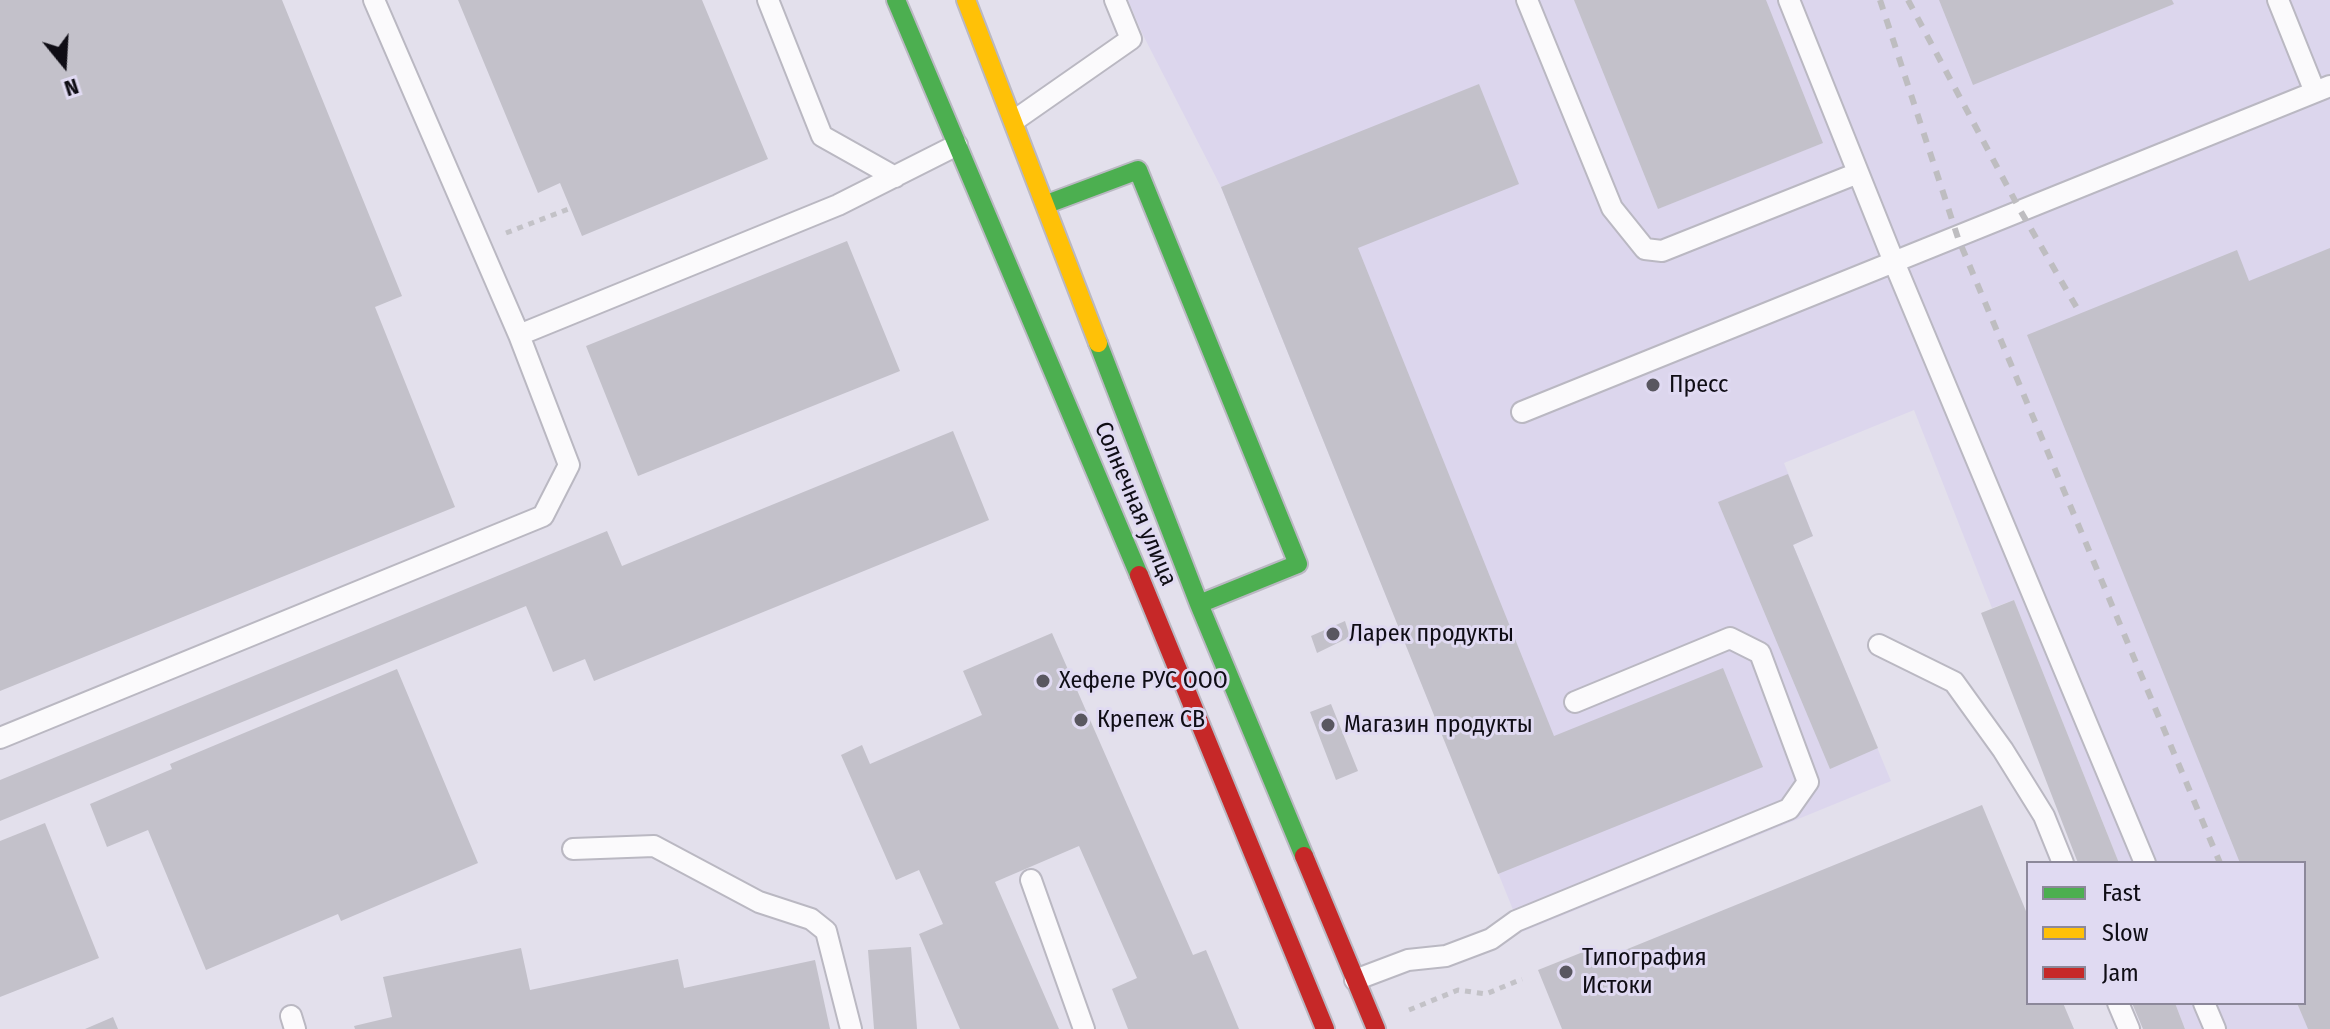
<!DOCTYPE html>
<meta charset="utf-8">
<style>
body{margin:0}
#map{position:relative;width:2330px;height:1029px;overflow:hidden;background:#e3e0ec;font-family:"Fira Sans Condensed",sans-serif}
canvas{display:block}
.legend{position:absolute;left:2026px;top:861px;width:280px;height:144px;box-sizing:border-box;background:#e0daf2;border:2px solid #8c889a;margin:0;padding:10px 14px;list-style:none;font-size:24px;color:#0f0d15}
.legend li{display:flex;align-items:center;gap:16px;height:40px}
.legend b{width:40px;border:2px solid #8c889a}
.north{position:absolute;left:24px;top:24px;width:80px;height:80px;-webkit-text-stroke:6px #e0daf2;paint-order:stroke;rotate:162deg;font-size:22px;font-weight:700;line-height:32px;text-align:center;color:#0f0d15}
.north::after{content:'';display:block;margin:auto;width:28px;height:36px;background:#0f0d15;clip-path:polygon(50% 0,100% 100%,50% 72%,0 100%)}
</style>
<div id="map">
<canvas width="2330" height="1029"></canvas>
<ul class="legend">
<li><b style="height:10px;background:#4caf50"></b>Fast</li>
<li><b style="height:10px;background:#ffc107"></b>Slow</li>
<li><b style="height:10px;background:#c62828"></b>Jam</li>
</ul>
<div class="north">N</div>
</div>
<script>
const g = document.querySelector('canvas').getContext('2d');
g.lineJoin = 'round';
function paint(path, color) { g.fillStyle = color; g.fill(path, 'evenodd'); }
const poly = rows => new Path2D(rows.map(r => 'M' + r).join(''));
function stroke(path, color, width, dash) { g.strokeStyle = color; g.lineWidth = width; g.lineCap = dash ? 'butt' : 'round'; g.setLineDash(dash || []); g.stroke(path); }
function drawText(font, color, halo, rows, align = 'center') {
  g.font = font + ' "Fira Sans Condensed",sans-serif'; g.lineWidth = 6; g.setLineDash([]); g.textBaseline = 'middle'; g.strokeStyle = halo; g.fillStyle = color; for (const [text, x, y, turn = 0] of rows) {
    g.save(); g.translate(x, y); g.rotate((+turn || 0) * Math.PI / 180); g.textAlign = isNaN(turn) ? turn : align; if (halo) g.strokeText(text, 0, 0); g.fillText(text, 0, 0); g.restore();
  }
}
const built = poly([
 [1128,0,2330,0,2330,1029,2185,1029,2175,1003,2304,1003,2304,863,2119,863,2014,600,1992,608,1914,410,1784,463,1813,536,1793,545,1891,781,1522,932,1221,187,1142,33]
]);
const building = poly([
 [0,0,282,0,402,296,375,307,455,507,0,691],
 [458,0,702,0,768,159,582,236,560,183,538,193],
 [1574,0,1766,0,1823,143,1658,209],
 [1939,0,2172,0,2174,4,1973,85],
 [1479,84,1519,184,1358,248,1554,736,1723,668,1763,767,1498,874,1221,187],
 [847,241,900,371,638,476,586,346],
 [2330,248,2330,1029,2308,1029,2297,1003,2304,1003,2304,863,2240,863,2027,335,2237,250,2249,281],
 [953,431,989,520,594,681,585,659,553,672,526,606,0,821,0,780,607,531,622,566],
 [1788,474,1813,536,1793,545,1878,748,1830,769,1718,502],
 [2014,600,2119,863,2078,863,1981,613],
 [1345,621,1350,637,1317,653,1311,636],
 [1052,633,1193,955,1206,950,1239,1029,1128,1029,1112,989,1137,978,1079,846,995,882,1059,1029,960,1029,919,934,943,924,919,870,896,880,841,755,862,745,870,764,982,715,963,671],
 [397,669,478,863,341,921,338,914,206,970,148,830,107,847,90,804,172,769,170,764],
 [1331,704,1358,771,1336,780,1310,712],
 [1982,805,2028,916,2028,1003,2063,1003,2074,1029,1562,1029,1538,970,1588,950,1593,963],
 [45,823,99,958,0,997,0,841],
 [911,947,917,1029,874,1029,868,950],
 [521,948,530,990,678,959,684,988,815,960,830,1029,355,1029,354,1026,392,1017,383,977],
 [2132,1003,2175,1003,2185,1029,2143,1029],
 [113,1017,118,1029,85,1029]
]);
const path = poly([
 [506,233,571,208],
 [1409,1010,1458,990,1486,994,1522,979]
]);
const lane = poly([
 [374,0,519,335],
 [768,0,822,136,895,177],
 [1527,0,1612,208,1645,249,1662,251,1858,173],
 [1789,0,1894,262,2145,863],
 [2278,0,2315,92],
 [1015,120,1131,39,1115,0],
 [1522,412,2330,86],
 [1879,645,1954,682,2003,750,2044,816,2063,863],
 [0,738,543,516,569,465,519,335,838,205,957,145],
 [573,849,654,846,759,902,811,919,826,931,851,1029],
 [1031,880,1084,1029],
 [1355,980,1408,960,1446,956,1491,939,1516,921,1789,809,1808,782,1760,653,1730,638,1575,702],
 [2118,1003,2129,1029],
 [2204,1003,2215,1029],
 [291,1016,295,1029]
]);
const fast = poly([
 [896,0,1139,575],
 [1047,204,1138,170,1298,564,1199,604],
 [1098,343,1199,604,1304,856]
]);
const slow = poly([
 [966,0,1098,343]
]);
const jam = poly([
 [1139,575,1325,1029],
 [1304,856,1376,1029]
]);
const rail = poly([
 [1880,0,1958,238,2220,863],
 [1908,0,2020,210,2081,315]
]);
const markers = [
 [1653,385,8,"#595760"],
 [1333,634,8,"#595760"],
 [1043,681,8,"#595760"],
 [1081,720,8,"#595760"],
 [1328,725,8,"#595760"],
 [1566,972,8,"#595760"]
];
const poiNames = [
 ["Пресс",1669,385],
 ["Ларек продукты",1349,634],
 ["Хефеле РУС ООО",1059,681],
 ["Крепеж СВ",1097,720],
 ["Магазин продукты",1344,725],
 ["Типография",1582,958],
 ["Истоки",1582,986]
];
const streetNames = [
 ["Солнечная улица",1135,504,67]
];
paint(built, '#dcd6ed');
paint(building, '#c3c1ca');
stroke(lane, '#bab8c2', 24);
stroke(fast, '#bab8c2', 22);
stroke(slow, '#bab8c2', 22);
stroke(jam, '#bab8c2', 22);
stroke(path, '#c3c2c7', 5, [6, 6]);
stroke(lane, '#fbfafc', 20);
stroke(fast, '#4caf50', 18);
stroke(slow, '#ffc107', 18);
stroke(jam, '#c62828', 18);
stroke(rail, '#bebdc0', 6, [10, 10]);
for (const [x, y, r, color] of markers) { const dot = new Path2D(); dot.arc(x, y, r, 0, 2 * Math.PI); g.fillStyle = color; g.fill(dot); stroke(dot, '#e0daf2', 3); }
drawText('24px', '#0f0d15', '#e0daf2', poiNames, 'left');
drawText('24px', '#0f0d15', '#e0daf2', streetNames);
</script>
